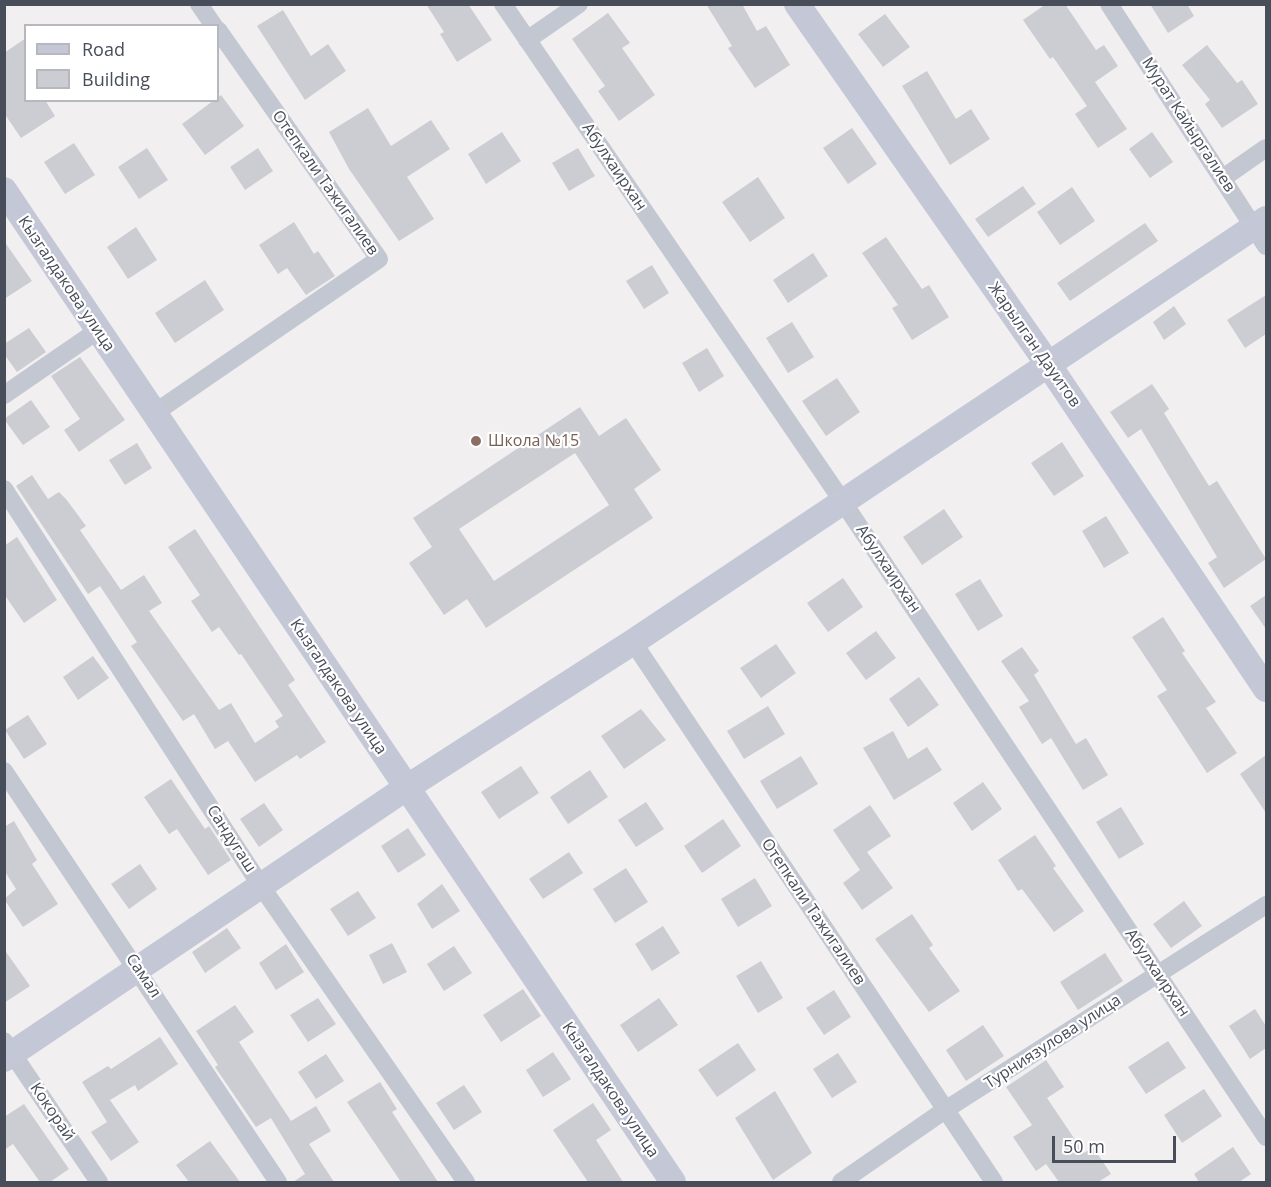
<!DOCTYPE html>
<meta charset="utf-8">
<style>
body{margin:0}
#map{position:relative;width:1271px;height:1187px;overflow:hidden;background:#f1efef;font-family:"Open Sans",sans-serif}
canvas{display:block}
.frame{position:absolute;inset:0;border:6px solid #484d5a;pointer-events:none}
.legend{position:absolute;left:24px;top:24px;width:195px;height:78px;box-sizing:border-box;background:#fff;border:2px solid #b6b8bd;margin:0;padding:8px 10px;list-style:none;font-size:18px;color:#484d5a}
.legend li{display:flex;align-items:center;gap:12px;height:30px}
.legend b{width:30px;border:2px solid #b6b8bd}
.scale{position:absolute;left:1052px;top:1136px;width:124px;height:27px;box-sizing:border-box;border:3px solid #484d5a;border-top:0;padding-left:8px;font-size:18px;line-height:21px;white-space:nowrap;color:#484d5a;-webkit-text-stroke:4px #fff;paint-order:stroke}
</style>
<div id="map">
<canvas width="1271" height="1187"></canvas>
<div class="frame"></div>
<ul class="legend">
<li><b style="height:8px;background:#c3c7d6"></b>Road</li>
<li><b style="height:16px;background:#cccdd3"></b>Building</li>
</ul>
<div class="scale">50 m</div>
</div>
<script>
const g = document.querySelector('canvas').getContext('2d');
g.lineJoin = 'round';
function paint(path, color) { g.fillStyle = color; g.fill(path, 'evenodd'); }
const poly = rows => new Path2D(rows.map(r => 'M' + r).join(''));
function stroke(path, color, width, dash) { g.strokeStyle = color; g.lineWidth = width; g.lineCap = dash ? 'butt' : 'round'; g.setLineDash(dash || []); g.stroke(path); }
function drawText(font, color, halo, rows, align = 'center') {
  g.font = font + ' "Open Sans",sans-serif'; g.lineWidth = 4.5; g.setLineDash([]); g.textBaseline = 'middle'; g.strokeStyle = halo; g.fillStyle = color; for (const [text, x, y, turn = 0] of rows) {
    g.save(); g.translate(x, y); g.rotate((+turn || 0) * Math.PI / 180); g.textAlign = isNaN(turn) ? turn : align; if (halo) g.strokeText(text, 0, 0); g.fillText(text, 0, 0); g.restore();
  }
}
const building = poly([
 [426,4,468,4,492,40,457,62,440,34,444,32],
 [706,4,742,4,757,31,766,26,790,65,755,88,728,48,732,46],
 [1046,4,1065,4,1096,50,1104,45,1118,66,1095,82,1127,129,1098,148,1075,114,1087,106,1053,57,1050,59,1023,20],
 [1150,4,1187,4,1194,16,1168,33],
 [283,10,311,56,328,44,346,71,305,100,257,26],
 [608,13,630,43,622,48,655,95,619,121,598,91,605,86,572,39],
 [885,14,910,47,883,67,858,34],
 [26,38,26,100,45,100,55,116,21,138,4,113,4,53],
 [1207,45,1237,83,1242,80,1258,104,1222,128,1205,104,1210,100,1182,65],
 [927,71,956,119,971,109,990,139,950,165,902,86],
 [221,95,244,126,205,155,182,124],
 [368,108,391,146,431,120,450,149,407,177,434,219,399,241,349,169,329,132],
 [852,128,877,164,848,184,823,148],
 [502,132,521,161,486,184,468,154],
 [1152,132,1173,162,1150,178,1129,149],
 [74,143,95,175,65,194,44,162],
 [147,148,168,180,139,199,118,167],
 [258,148,273,171,245,190,230,167],
 [578,148,595,176,569,191,552,163],
 [758,177,785,218,750,242,722,202],
 [1023,186,1036,204,988,237,975,219],
 [1072,187,1095,221,1060,245,1037,212],
 [294,222,314,254,318,251,335,276,306,295,287,268,278,274,259,245],
 [1145,223,1158,241,1070,301,1057,283],
 [136,227,157,260,128,279,107,247],
 [886,237,922,289,929,285,949,317,912,340,892,308,898,305,862,253],
 [4,241,32,281,4,299],
 [813,253,828,276,788,303,773,280],
 [652,265,669,293,644,309,626,281],
 [205,280,224,310,175,343,155,313],
 [1266,295,1266,334,1245,348,1227,320],
 [1174,306,1186,324,1164,340,1153,322],
 [792,322,814,357,788,373,766,338],
 [29,328,46,352,17,372,4,354,4,344],
 [707,348,724,376,699,392,682,363],
 [80,357,125,420,79,452,64,430,80,419,51,376],
 [837,378,860,412,826,436,802,401],
 [1152,384,1169,409,1164,413,1209,486,1217,481,1266,559,1224,588,1208,563,1217,557,1141,429,1128,438,1110,412],
 [31,400,50,427,23,445,4,419],
 [580,407,599,436,626,418,661,470,634,489,653,518,486,628,467,599,444,615,409,563,432,547,413,518],
 [575,453,609,505,494,581,459,529],
 [1062,442,1084,476,1054,496,1031,463],
 [137,443,152,468,125,485,109,460],
 [32,475,48,499,59,492,66,499,86,526,80,530,121,590,144,575,162,603,149,611,219,710,231,703,255,743,279,727,275,721,283,716,241,654,239,655,219,627,212,632,191,601,200,595,168,547,195,529,295,680,288,685,326,742,300,759,297,755,255,782,228,741,215,749,194,714,183,721,131,646,137,642,100,586,88,594,16,486],
 [944,509,963,537,922,565,903,537],
 [1106,516,1129,553,1104,568,1082,531],
 [17,537,57,600,24,623,4,594,4,546],
 [843,578,863,607,828,632,807,603],
 [980,579,1003,616,978,631,955,594],
 [1266,595,1266,629,1250,606],
 [1163,617,1185,651,1182,653,1216,702,1206,708,1237,753,1207,773,1157,696,1167,690,1132,637],
 [876,631,896,658,866,680,846,653],
 [776,644,796,673,761,698,740,668],
 [1022,647,1039,671,1034,675,1076,744,1086,738,1108,775,1083,790,1051,738,1042,744,1019,707,1029,701,1001,661],
 [93,656,109,678,78,700,63,677],
 [919,677,939,705,908,727,889,699],
 [768,706,785,734,744,759,727,731],
 [641,709,666,740,624,769,601,736],
 [28,715,47,744,24,759,5,730],
 [893,731,908,759,927,747,942,770,894,800,863,748],
 [1266,755,1266,813,1240,774],
 [801,756,818,784,777,809,760,781],
 [521,766,539,793,499,819,481,792],
 [590,770,608,797,568,824,550,797],
 [171,779,205,829,209,826,231,860,208,875,177,829,169,834,144,797],
 [983,782,1002,809,972,831,953,803],
 [646,802,664,829,636,847,618,820],
 [264,803,283,830,259,847,240,819],
 [870,805,891,836,867,852,893,888,862,910,843,883,860,870,833,830],
 [1121,807,1144,844,1119,859,1096,822],
 [723,819,741,846,702,873,684,846],
 [14,821,37,860,32,864,58,904,23,927,4,899,16,889,4,870,4,827],
 [408,828,426,855,398,873,381,846],
 [1035,835,1056,866,1053,868,1084,911,1054,932,1022,889,1018,891,998,860],
 [569,852,583,873,543,899,529,879],
 [140,864,157,889,129,909,111,884],
 [626,868,648,902,615,923,593,889],
 [755,878,772,906,738,927,721,899],
 [442,884,460,911,432,929,417,904],
 [358,891,376,918,348,936,330,909],
 [1184,901,1202,926,1171,948,1153,924],
 [912,914,933,945,929,948,960,991,929,1012,875,939],
 [663,926,680,953,652,971,635,944],
 [227,928,241,948,205,973,192,952],
 [392,943,407,972,383,984,369,955],
 [286,944,304,972,276,990,259,963],
 [454,946,472,973,444,991,427,964],
 [4,949,30,986,4,1003],
 [1105,953,1123,981,1078,1010,1060,982],
 [761,961,783,998,758,1013,736,976],
 [523,989,541,1016,501,1042,483,1015],
 [834,990,851,1017,824,1035,806,1008],
 [318,998,336,1024,308,1042,290,1015],
 [659,998,678,1025,638,1052,620,1025],
 [235,1005,254,1032,239,1042,291,1121,316,1106,331,1131,309,1144,334,1182,293,1182,305,1174,271,1118,256,1127,215,1067,218,1065,196,1031],
 [1255,1009,1266,1026,1266,1048,1250,1059,1229,1026],
 [983,1025,1004,1056,966,1081,946,1050],
 [160,1037,178,1064,138,1091,135,1085,110,1100,139,1142,111,1161,91,1132,107,1122,82,1082,108,1066,111,1069],
 [1168,1041,1186,1068,1146,1094,1128,1067],
 [738,1043,756,1070,717,1097,698,1070],
 [553,1052,571,1079,543,1097,526,1070],
 [838,1053,857,1082,832,1098,813,1069],
 [326,1054,344,1081,316,1099,298,1072],
 [1046,1060,1064,1087,1047,1098,1084,1153,1093,1147,1111,1174,1098,1182,1059,1182,1046,1164,1036,1171,1013,1137,1032,1125,1006,1087],
 [380,1082,397,1109,392,1112,438,1182,401,1182,347,1102],
 [464,1085,482,1112,454,1130,436,1103],
 [1204,1089,1222,1116,1182,1143,1164,1115],
 [775,1091,812,1153,773,1180,735,1118],
 [593,1103,611,1130,596,1140,623,1182,588,1182,553,1130],
 [24,1104,69,1169,50,1182,40,1182,13,1144,4,1150,4,1117],
 [210,1141,240,1182,189,1182,176,1165],
 [1233,1147,1251,1174,1239,1182,1199,1182,1194,1174]
]);
const street = poly([
 [199,4,214,26],
 [503,4,843,502,1266,1137],
 [1109,4,1266,246],
 [527,40,579,4],
 [1223,178,1266,148],
 [4,395,97,331],
 [153,414,379,259,218,30],
 [4,489,261,886,466,1182],
 [633,642,994,1182],
 [4,771,278,1182],
 [4,1041,99,1182],
 [841,1182,945,1110,1266,905]
]);
const secondary = poly([
 [797,4,1048,364,1266,689],
 [4,190,673,1182],
 [4,1059,406,788,633,642,1266,219]
]);
const markers = [
 [476,441,6,"#8d6e63"]
];
const streetNames = [
 ["Мурат Кайыргалиев",1188,125,57],
 ["Абулхаирхан",614,167,56],
 ["Отепкали Тажигалиев",325,183,55],
 ["Кызгалдакова улица",66,284,56],
 ["Жарылган Дауитов",1034,345,55],
 ["Абулхаирхан",888,569,56],
 ["Кызгалдакова улица",338,687,56],
 ["Сандугаш",231,839,57],
 ["Отепкали Тажигалиев",813,912,56],
 ["Абулхаирхан",1157,973,56],
 ["Самал",143,976,56],
 ["Турниязулова улица",1053,1042,-33],
 ["Кызгалдакова улица",610,1090,56],
 ["Кокорай",52,1112,56]
];
const educationNames = [
 ["Школа №15",488,441]
];
paint(building, '#cccdd3');
stroke(street, '#c3c7d2', 18);
stroke(secondary, '#c3c7d6', 26);
for (const [x, y, r, color] of markers) { const dot = new Path2D(); dot.arc(x, y, r, 0, 2 * Math.PI); g.fillStyle = color; g.fill(dot); stroke(dot, '#fff', 2); }
drawText('16px', '#484d5a', '#fff', streetNames);
drawText('16px', '#785e54', '#fff', educationNames, 'left');
</script>
